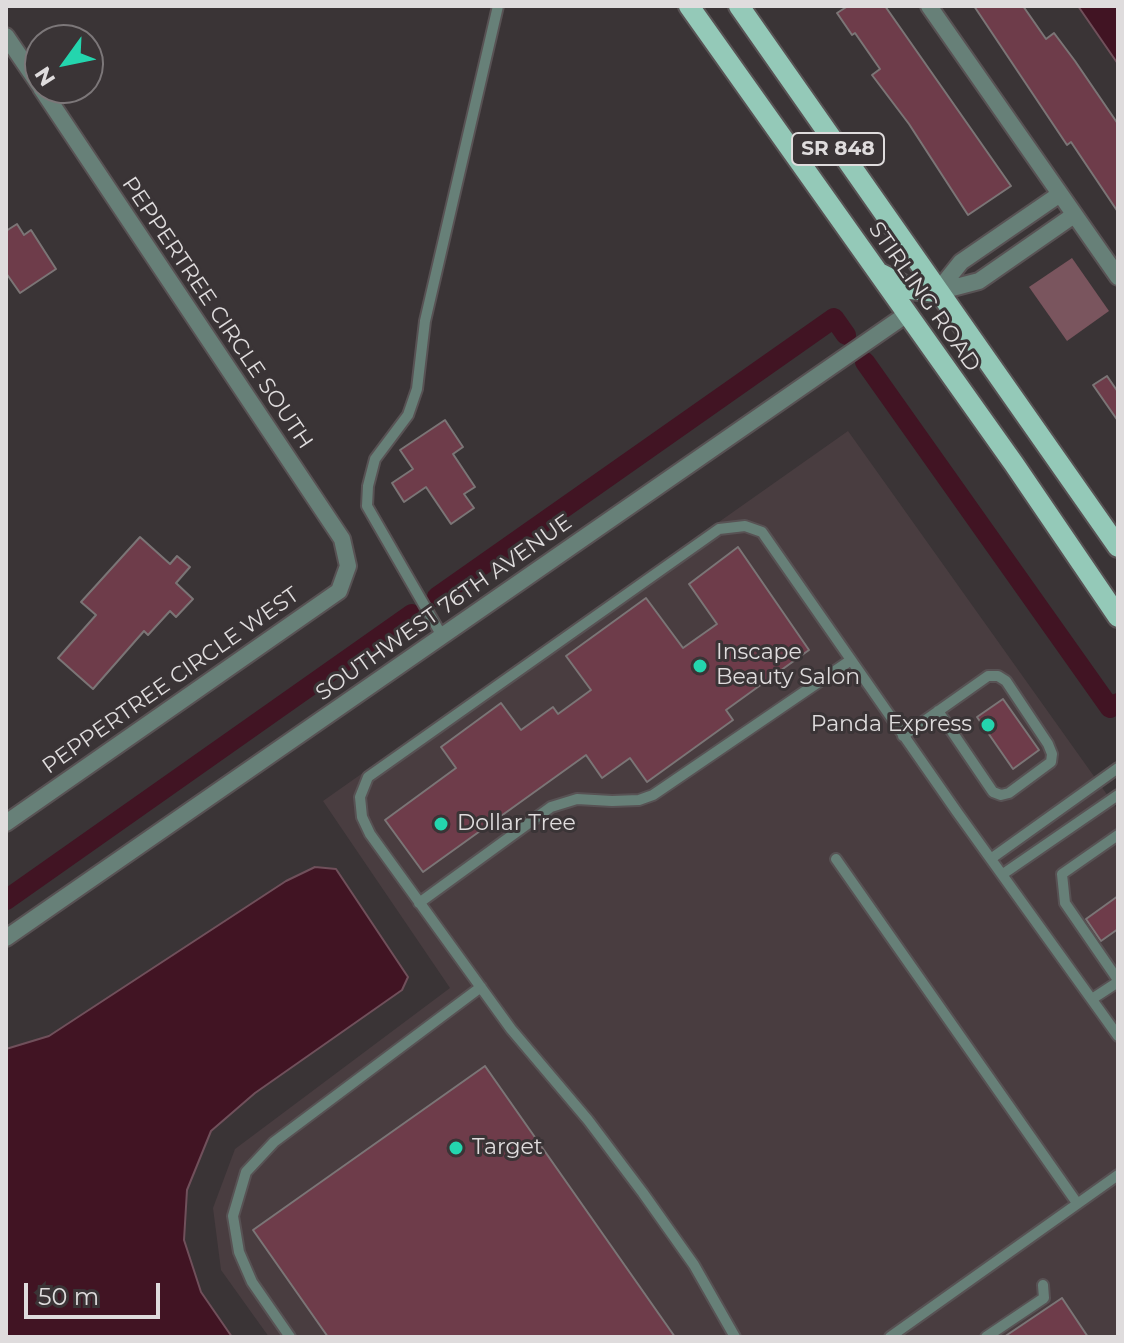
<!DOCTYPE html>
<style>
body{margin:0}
#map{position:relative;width:1124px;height:1343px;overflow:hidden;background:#3a3436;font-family:Montserrat,sans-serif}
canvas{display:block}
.frame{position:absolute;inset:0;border:8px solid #dfdcdd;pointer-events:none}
.north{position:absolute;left:24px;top:24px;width:80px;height:80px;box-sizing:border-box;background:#3a3436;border:2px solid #7c7779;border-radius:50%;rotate:237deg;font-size:22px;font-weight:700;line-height:32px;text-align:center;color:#dfdcdd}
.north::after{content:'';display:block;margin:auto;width:28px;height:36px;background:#24d5ae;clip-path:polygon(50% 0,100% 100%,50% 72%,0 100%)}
.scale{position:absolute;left:24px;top:1283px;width:136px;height:36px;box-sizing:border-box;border:4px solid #dfdcdd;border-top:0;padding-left:10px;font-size:24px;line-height:28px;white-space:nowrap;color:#dfdcdd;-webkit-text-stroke:6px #3a3436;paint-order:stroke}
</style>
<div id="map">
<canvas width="1124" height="1343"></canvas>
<div class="frame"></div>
<div class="north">N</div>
<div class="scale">50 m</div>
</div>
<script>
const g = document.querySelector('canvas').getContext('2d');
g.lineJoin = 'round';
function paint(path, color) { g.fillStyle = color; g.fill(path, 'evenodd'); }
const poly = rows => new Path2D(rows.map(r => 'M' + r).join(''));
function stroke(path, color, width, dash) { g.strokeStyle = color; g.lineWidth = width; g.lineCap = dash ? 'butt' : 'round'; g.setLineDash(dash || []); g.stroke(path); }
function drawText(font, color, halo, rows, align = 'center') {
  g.font = font + ' Montserrat,sans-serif'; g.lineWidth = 6; g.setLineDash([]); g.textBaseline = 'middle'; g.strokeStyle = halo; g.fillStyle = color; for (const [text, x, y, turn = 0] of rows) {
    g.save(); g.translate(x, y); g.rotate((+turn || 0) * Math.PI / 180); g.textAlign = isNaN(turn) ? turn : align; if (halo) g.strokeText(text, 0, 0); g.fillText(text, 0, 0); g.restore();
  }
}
const built = poly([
 [848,431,1118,810,1118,1337,269,1337,221,1270,213,1208,235,1149,450,988,323,801]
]);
const green = poly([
 [1072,258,1109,311,1067,341,1029,287]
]);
const water = poly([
 [1078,6,1118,6,1118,64,1078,6],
 [315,867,336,869,408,977,402,990,255,1093,211,1131,187,1190,184,1240,201,1292,232,1337,6,1337,6,1049,49,1036,286,881,315,867]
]);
const canal = poly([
 [865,362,1110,708,1118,703],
 [437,597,834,318,846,335],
 [6,900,412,614]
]);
const building = poly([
 [848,6,885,6,1011,186,968,215,909,124,872,75,880,69,855,33,852,35,837,13,848,6],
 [974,6,1023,6,1046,39,1054,33,1075,61,1118,124,1118,212,1071,142,1067,145,974,6],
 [17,224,24,235,31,230,56,269,20,293,6,273,6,231,17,224],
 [1107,376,1118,392,1118,421,1093,385,1107,376],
 [445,420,463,447,453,454,475,487,464,494,474,508,451,524,426,487,404,502,392,483,413,469,400,450,445,420],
 [140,537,170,564,177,556,190,567,176,583,193,599,176,617,170,611,148,635,144,631,93,689,58,658,96,615,81,602,140,537],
 [738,547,809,650,726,710,733,720,647,782,630,758,602,778,586,755,423,872,385,820,456,768,441,747,501,703,521,730,553,707,558,714,591,690,566,656,646,598,683,648,717,624,689,584,738,547],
 [1003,699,1039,750,1013,769,977,717,1003,699],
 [1118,896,1118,929,1101,941,1086,919,1118,896],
 [485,1066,675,1337,328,1337,253,1230,485,1066],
 [1062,1298,1088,1337,1004,1337,1062,1298]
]);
const service = poly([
 [442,636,367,506,368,486,375,459,408,415,417,389,425,321,498,6],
 [903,736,988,676,998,676,1006,681,1048,744,1052,754,1051,762,1009,793,1001,795,993,792,938,711],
 [1118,835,1062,874,1065,903,1118,980],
 [992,858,1118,768],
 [836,859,1077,1203],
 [1003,874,1118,795],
 [419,903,551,807,577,799,612,801,639,800,653,795,851,660],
 [1092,999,1118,982],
 [290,1337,252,1282,239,1252,233,1216,246,1172,274,1142,481,987],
 [735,1337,694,1265,643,1193,588,1120,511,1029,370,834,362,817,360,797,368,777,719,529,745,526,762,532,957,812,1118,1036],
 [890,1337,1118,1175],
 [986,1337,1044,1298,1043,1285]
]);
const minor = poly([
 [929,6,1118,277],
 [6,36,40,86],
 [937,292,979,281,1074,215],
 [937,292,961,262,1060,194],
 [6,823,339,591,348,566,342,539,41,88]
]);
const tertiary = poly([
 [6,938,907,314]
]);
const primary = poly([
 [689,6,1014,464,1118,617],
 [739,6,1118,547],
 [881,274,911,289,937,292]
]);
const markers = [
 [700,666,8,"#24d5ae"],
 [988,725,8,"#24d5ae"],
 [441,824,8,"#24d5ae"],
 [456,1148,8,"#24d5ae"]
];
const shields = [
 [838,149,92]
];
const shieldNames = [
 ["SR 848",838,149]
];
const streetNames = [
 ["STIRLING ROAD",924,297,55],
 ["PEPPERTREE CIRCLE SOUTH",217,313,56],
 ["SOUTHWEST 76TH AVENUE",444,608,-35],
 ["PEPPERTREE CIRCLE WEST",171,681,-35]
];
const poiNames = [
 ["Inscape",716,653],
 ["Beauty Salon",716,678],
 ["Panda Express",972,725,"right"],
 ["Dollar Tree",457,824],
 ["Target",472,1148]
];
paint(built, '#493d40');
paint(green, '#7a555e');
paint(water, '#411423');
stroke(water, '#70505b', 2);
stroke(canal, '#411423', 20);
paint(building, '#6e3c4a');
stroke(building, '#7b7576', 2);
stroke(service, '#585254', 14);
stroke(minor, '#585254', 20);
stroke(tertiary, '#585254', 20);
stroke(primary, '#585254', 24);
stroke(service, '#678078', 10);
stroke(minor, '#678078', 16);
stroke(tertiary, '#678078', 16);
stroke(primary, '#94c9b8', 20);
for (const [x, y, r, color] of markers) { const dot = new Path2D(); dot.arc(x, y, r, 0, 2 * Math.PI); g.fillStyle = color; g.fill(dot); stroke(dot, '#3a3436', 3); }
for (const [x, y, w] of shields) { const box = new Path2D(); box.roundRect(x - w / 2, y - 16, w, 32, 6); g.fillStyle = '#3a3436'; g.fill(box); stroke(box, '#dfdcdd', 2); }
drawText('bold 20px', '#dfdcdd', null, shieldNames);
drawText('22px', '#dfdcdd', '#3a3436', streetNames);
drawText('22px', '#dfdcdd', '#3a3436', poiNames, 'left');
</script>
